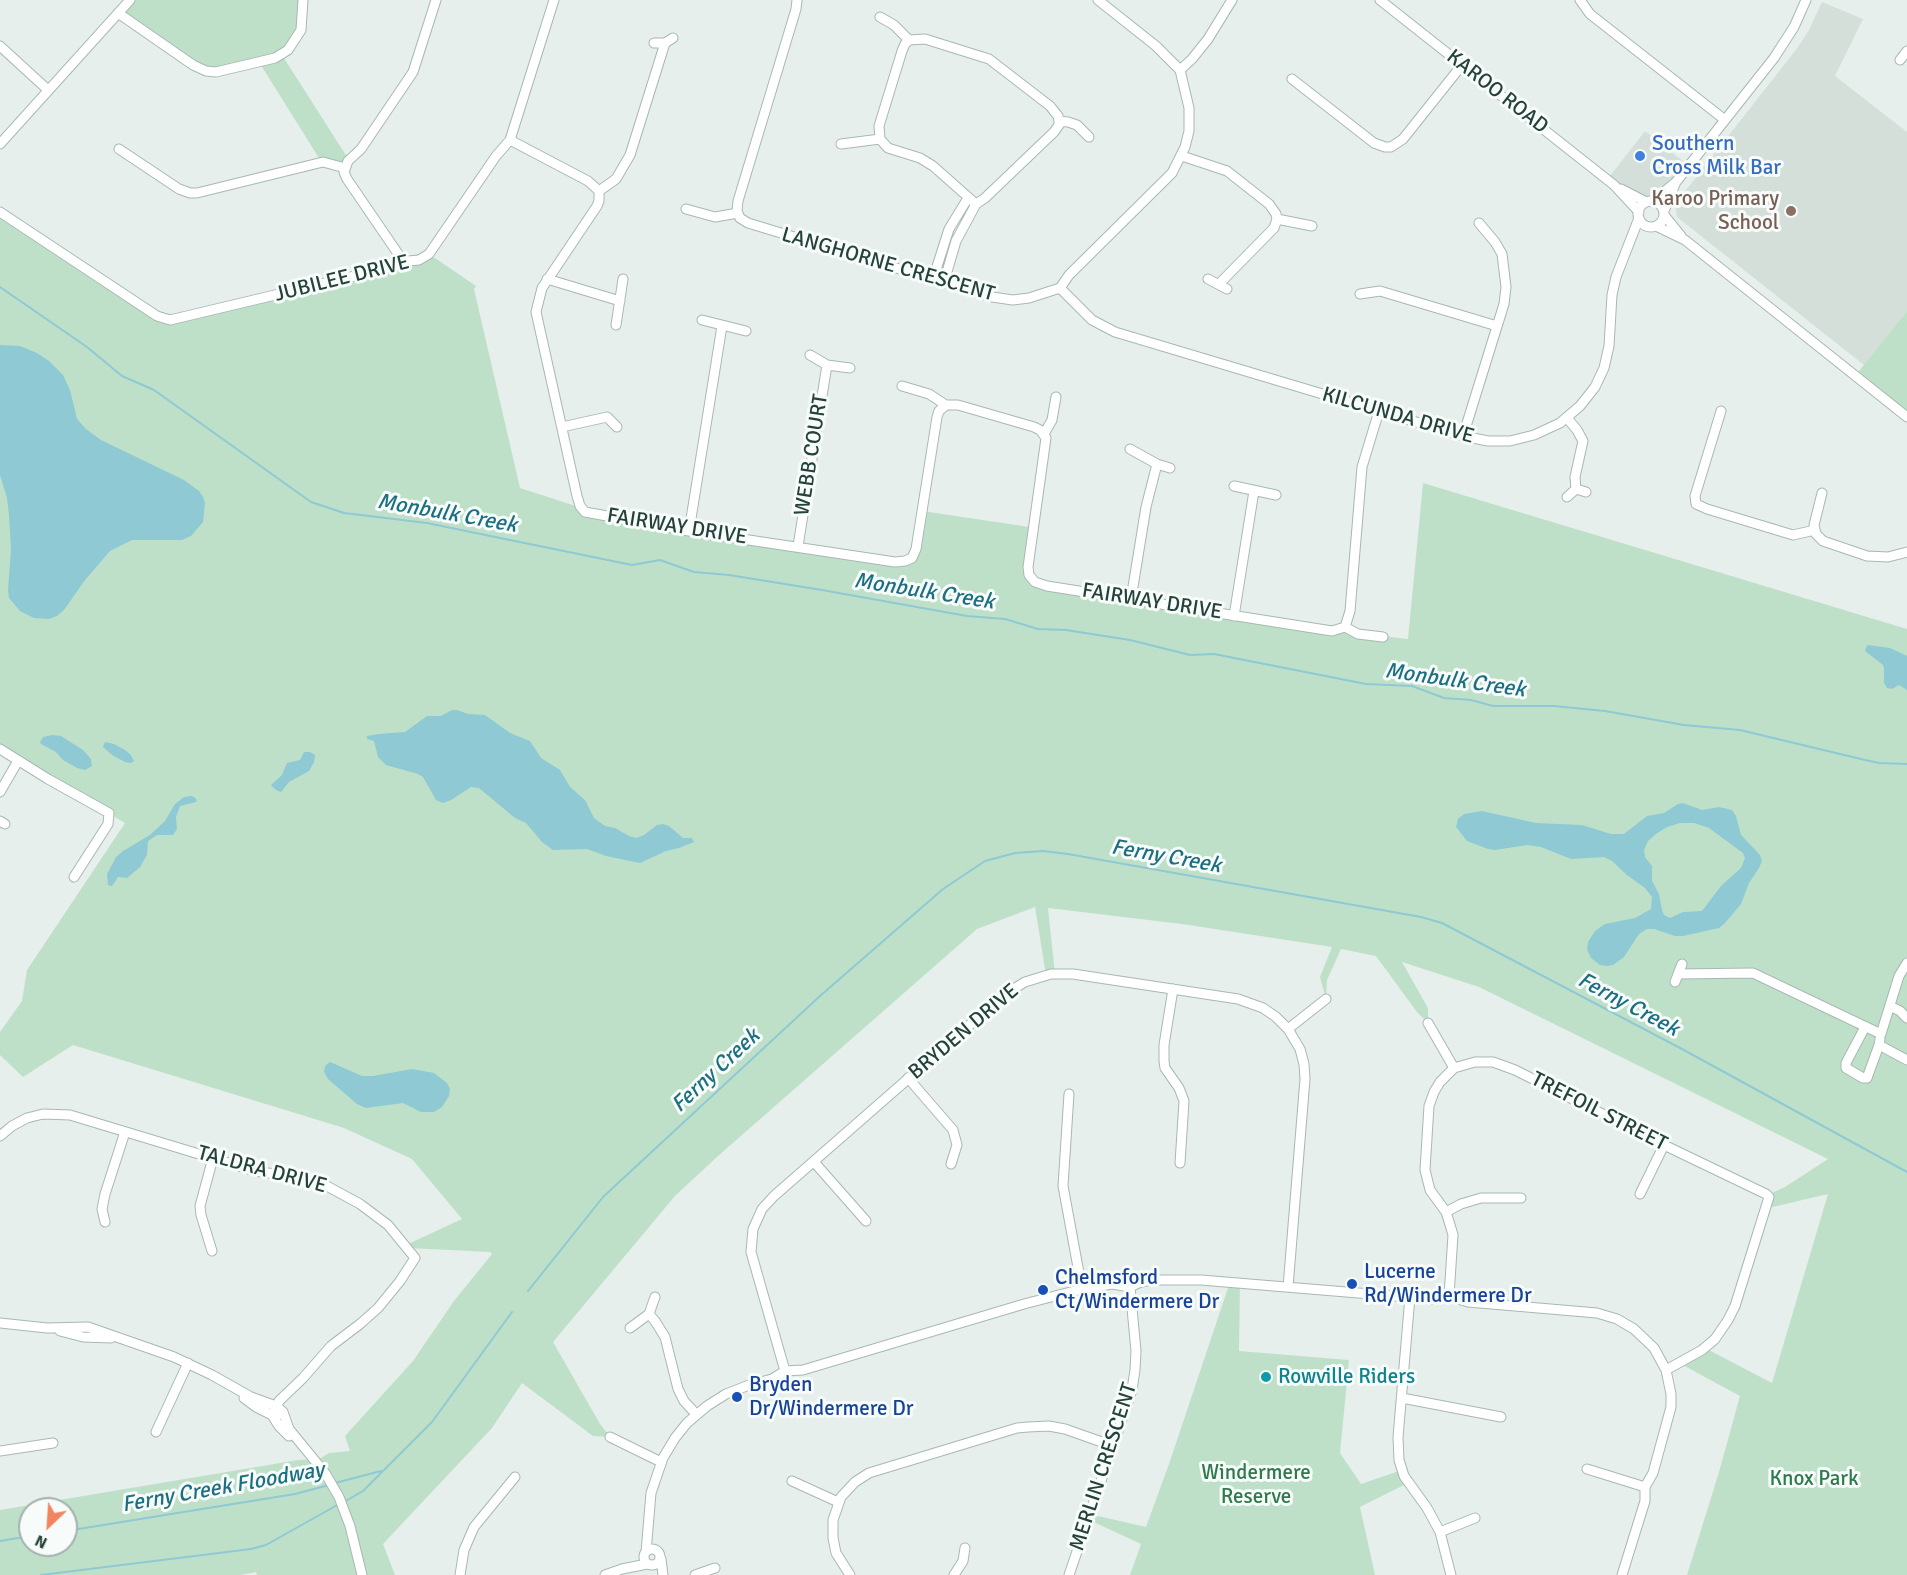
<!DOCTYPE html>
<style>
body{margin:0}
#map{position:relative;width:1907px;height:1575px;overflow:hidden;background:#e6efeb;font-family:Signika,sans-serif}
canvas{display:block}
.north{position:absolute;left:18px;top:1497px;width:60px;height:60px;box-sizing:border-box;background:#f7fbf9;border:2px solid #a3b1ad;border-radius:50%;rotate:205deg;font-size:16px;font-weight:700;line-height:24px;text-align:center;color:#24423a}
.north::after{content:'';display:block;margin:auto;width:21px;height:27px;background:#f4845f;clip-path:polygon(50% 0,100% 100%,50% 72%,0 100%)}
</style>
<div id="map">
<canvas width="1907" height="1575"></canvas>
<div class="north">N</div>
</div>
<script>
const g = document.querySelector('canvas').getContext('2d');
g.lineJoin = 'round';
function paint(path, color) { g.fillStyle = color; g.fill(path, 'evenodd'); }
const poly = rows => new Path2D(rows.map(r => 'M' + r).join(''));
function stroke(path, color, width, dash) { g.strokeStyle = color; g.lineWidth = width; g.lineCap = dash ? 'butt' : 'round'; g.setLineDash(dash || []); g.stroke(path); }
function drawText(font, color, halo, rows, align = 'center') {
  g.font = font + ' Signika,sans-serif'; g.lineWidth = 6; g.setLineDash([]); g.textBaseline = 'middle'; g.strokeStyle = halo; g.fillStyle = color; for (const [text, x, y, turn = 0] of rows) {
    g.save(); g.translate(x, y); g.rotate((+turn || 0) * Math.PI / 180); g.textAlign = isNaN(turn) ? turn : align; if (halo) g.strokeText(text, 0, 0); g.fillText(text, 0, 0); g.restore();
  }
}
const built = poly([
 [1822,2,1863,19,1835,76,1907,132,1907,311,1864,365,1677,217,1675,204,1798,47,1809,30],
 [1645,131,1689,166,1652,202,1607,180]
]);
const green = poly([
 [130,0,303,0,302,25,282,55,349,160,346,165,322,163,259,62,206,71,118,13],
 [0,212,161,318,429,254,476,286,474,289,520,488,582,508,585,512,895,562,910,559,922,511,1023,526,1034,528,1028,568,1033,580,1337,631,1408,639,1423,483,1907,629,1907,1575,1687,1575,1719,1472,1740,1396,1679,1363,1705,1348,1772,1383,1828,1194,1764,1209,1767,1195,1785,1187,1828,1159,1479,987,1402,962,1428,1008,1428,1023,1417,1012,1376,956,1341,949,1327,980,1326,999,1320,977,1332,947,1182,924,1048,908,1055,974,1046,975,1035,907,977,929,718,1156,675,1196,553,1342,600,1424,610,1437,593,1436,522,1383,492,1428,383,1544,395,1575,257,1575,256,1572,241,1575,0,1575,0,1510,298,1460,319,1459,329,1453,350,1451,345,1436,413,1361,454,1301,492,1254,490,1252,408,1248,406,1245,462,1219,412,1159,344,1128,73,1045,23,1077,0,1055,0,1032,22,1001,27,970,125,823,0,749],
 [30,1509,66,1509,66,1545,30,1545],
 [1907,311,1907,417,1855,376],
 [1230,1282,1240,1283,1239,1351,1349,1360,1340,1453,1361,1484,1402,1470,1408,1483,1360,1507,1375,1575,1130,1575,1141,1544,1087,1519,1089,1514,1146,1527,1169,1464]
]);
const water = poly([
 [0,345,20,346,37,353,49,361,63,375,70,390,77,419,86,429,101,440,184,480,199,491,203,497,205,503,203,522,191,536,182,540,132,540,110,551,85,580,64,610,57,616,49,619,34,618,20,611,9,598,8,590,11,550,9,515,7,498,0,475],
 [1867,645,1890,648,1907,656,1907,690,1899,685,1892,689,1887,688,1884,683,1884,669,1883,665,1865,651],
 [452,710,457,710,468,714,485,715,510,733,530,741,541,758,560,770,570,787,585,800,594,818,605,826,615,828,629,836,636,838,644,835,657,825,663,824,669,826,683,838,692,838,694,842,679,848,666,851,640,863,606,856,587,849,553,850,542,842,526,823,515,818,479,788,471,787,451,800,443,803,436,800,423,777,418,774,386,765,378,757,374,741,367,739,367,736,378,734,405,732,427,716,441,716],
 [52,735,61,736,83,750,91,759,92,766,85,770,77,768,63,760,56,752,41,744,40,742,43,737],
 [105,742,114,744,125,750,130,754,134,761,131,763,125,762,112,755,103,747],
 [304,752,310,752,315,755,314,762,309,771,289,782,281,792,276,790,271,785,282,775,287,763,300,760],
 [191,796,194,797,197,800,196,802,180,806,176,817,177,829,173,835,157,835,148,841,147,855,140,867,127,878,118,877,112,886,108,885,107,874,116,857,123,851,150,835,165,821,175,804,184,797],
 [1683,803,1702,810,1719,807,1732,810,1736,816,1741,835,1760,855,1762,861,1759,868,1749,883,1741,904,1725,923,1719,928,1683,936,1675,936,1654,929,1647,929,1639,934,1624,957,1613,965,1607,966,1600,965,1591,958,1587,950,1588,942,1595,931,1605,924,1635,918,1651,909,1652,897,1645,888,1627,875,1612,861,1604,857,1571,859,1541,847,1527,845,1495,850,1488,849,1467,841,1456,827,1458,819,1464,814,1482,811,1536,823,1582,825,1611,834,1624,834,1647,816,1664,813,1678,804],
 [1680,823,1694,823,1709,828,1743,853,1745,858,1741,868,1721,886,1702,911,1683,912,1670,918,1664,915,1662,910,1659,894,1652,881,1652,866,1645,857,1644,850,1648,841,1656,834,1667,827],
 [330,1062,362,1076,373,1076,412,1069,434,1073,447,1083,450,1089,449,1096,442,1107,434,1112,421,1112,403,1103,366,1108,357,1104,328,1079,324,1072,325,1066]
]);
const stream = poly([
 [0,287,87,347,122,376,154,390,311,502,344,513,427,523,632,565,660,560,694,572,729,575,822,590,967,616,1005,619,1038,629,1066,630,1130,640,1190,655,1214,654,1366,684,1412,686,1444,698,1471,700,1493,706,1554,706,1605,711,1684,725,1740,730,1865,760,1879,763,1907,764],
 [528,1291,603,1197,820,996,943,889,985,861,1015,853,1043,851,1068,854,1421,917,1442,923,1682,1049,1907,1172],
 [335,1483,381,1471],
 [344,1502,363,1491,432,1422,512,1312],
 [66,1531,295,1494,329,1485],
 [0,1541,30,1536],
 [41,1575,251,1549,266,1545,339,1504]
]);
const street = poly([
 [797,0,796,9,738,201,737,211,740,218,748,223,992,297,1013,300,1029,298,1060,288,1069,275,1172,173,1185,147,1189,131,1189,108,1180,70,1156,46,1098,0],
 [1380,0,1614,185,1639,212],
 [1580,0,1590,14,1725,120],
 [118,13,193,65,206,71,216,72,275,58,288,50,301,30,303,0],
 [880,17,894,25,909,40],
 [654,43,665,43,673,38],
 [0,46,48,90],
 [1900,60,1907,51],
 [1180,70,1192,59,1208,39,1232,0],
 [1292,79,1374,143,1385,147,1391,147,1403,139,1462,65],
 [1059,121,1068,122,1077,125,1089,137],
 [510,140,588,181,599,191,599,201,597,206,542,288,536,312,577,496,580,506,585,512,689,531,895,562,905,561,912,558,916,549,937,417,939,411,946,405,958,405,1034,427,1040,430,1046,438,1028,567,1029,575,1035,582,1047,586,1332,631,1345,627,1358,634,1383,637],
 [0,144,130,0],
 [841,144,880,139],
 [119,149,179,189,190,193,197,193,323,162,345,168],
 [1182,156,1227,171,1269,204,1276,214,1277,219,1274,228,1219,284],
 [1621,189,1646,202],
 [599,191,616,179,630,155,665,43],
 '1638 214a13 13 0 1 1 26 0a13 13 0 1 1-26 0Z',
 [1652,202,1676,182,1774,58,1794,27,1806,0],
 [686,209,715,217,738,213],
 [1664,211,1675,184],
 [0,212,157,316,170,320,384,269,398,262,419,260,429,254,496,156,510,140,554,0],
 [1664,215,1681,236],
 [1277,219,1312,226],
 [1656,226,1685,240,1907,417],
 [403,261,347,179,344,172,348,161,361,149,413,72,436,0],
 [547,279,620,301],
 [933,279,949,229,968,198],
 [1208,279,1227,289],
 [944,282,956,241,976,204,985,198,1054,132,1059,125,1059,121,1058,116,1050,106,989,59,925,39,909,40,905,44,902,51,879,126,880,139,888,148,920,158,933,166,976,204],
 [1060,288,1092,320,1115,332,1463,436,1488,441,1510,441,1534,435,1560,423,1580,406,1595,387,1604,368,1609,346,1612,295,1616,277,1639,218],
 [1360,294,1380,291,1497,326],
 [702,320,746,331],
 [616,325,623,279],
 [810,355,827,365,850,368],
 [902,386,929,394,946,405],
 [1721,411,1695,496,1696,504,1707,509,1793,535,1815,530],
 [1567,418,1577,430,1583,441,1575,477,1576,489],
 [562,427,607,417,617,427],
 [1044,434,1052,420,1056,397],
 [1463,436,1504,304,1506,287,1502,254,1495,242,1479,223],
 [1130,449,1157,464,1170,468],
 [1234,486,1276,495],
 [1822,493,1814,525,1816,534,1823,541,1867,556,1888,557,1907,552],
 [1567,497,1576,489,1586,492],
 [689,531,722,326],
 [798,546,827,365],
 [1131,599,1146,507,1157,464],
 [1234,616,1254,491],
 [1345,627,1350,611,1362,467,1379,411],
 [0,749,48,779,109,813,108,824,74,877],
 [0,792,18,761],
 [0,821,5,824],
 [1678,974,1753,973,1881,1034,1899,976,1907,963],
 [1675,982,1682,964],
 [1173,989,1164,1045,1164,1061,1165,1068,1179,1088,1184,1101,1180,1163],
 [1890,1006,1900,1011,1907,1018],
 [1428,1023,1454,1068],
 [1865,1027,1846,1063,1846,1068,1863,1078,1867,1078,1879,1045],
 [1288,1029,1326,999],
 [1880,1039,1879,1045,1907,1060],
 [908,1078,953,1130,957,1145,951,1164],
 [1069,1094,1063,1186,1082,1289],
 [0,1136,12,1126,27,1118,43,1114,70,1115,255,1171,299,1178,325,1185,360,1204,388,1225,415,1258,400,1281,378,1308,360,1324,331,1346,303,1378,279,1401,275,1411,276,1421],
 [814,1162,866,1221],
 [1640,1194,1664,1145],
 [1446,1212,1461,1204,1481,1198,1521,1198],
 [105,1222,102,1209,105,1194,125,1132],
 [212,1251,201,1215,200,1206,213,1158],
 [1449,1296,1453,1235,1451,1228,1446,1212,1430,1190,1425,1170,1429,1106,1434,1092,1440,1082,1454,1068,1475,1062,1493,1062,1515,1070,1664,1145,1766,1194,1769,1197,1735,1306,1728,1320,1715,1339,1702,1350,1666,1370],
 [1410,1297,1398,1437,1399,1460,1404,1476,1427,1508,1440,1532,1451,1575],
 [649,1314,655,1321,665,1337,678,1389,684,1401,696,1414],
 [0,1323,47,1328,88,1327,174,1357,212,1375,251,1397,276,1406,283,1412,289,1429,325,1473,339,1497,350,1526,362,1575],
 [630,1328,649,1314,655,1297],
 [60,1331,83,1337,111,1338],
 [785,1371,751,1252,753,1229,762,1209,774,1196,1005,994,1025,982,1051,974,1073,974,1238,999,1263,1008,1276,1017,1288,1029,1300,1049,1304,1064,1305,1079,1288,1287],
 [244,1398,256,1407,272,1415,279,1426,289,1436],
 [1402,1398,1501,1417],
 [156,1432,188,1363],
 [610,1437,661,1462],
 [0,1451,53,1443],
 [1587,1469,1645,1487],
 [792,1481,838,1502],
 [1440,1532,1475,1518],
 '644 1557a8 8 0 1 1 16 0a8 8 0 1 1-16 0Z',
 [646,1552,651,1493,663,1458,675,1438,687,1423,707,1406,726,1394,749,1385,772,1379,785,1371,803,1370,1024,1304,1082,1289,1112,1284,1130,1287,1141,1282,1152,1280,1201,1280,1431,1299,1449,1296,1468,1302,1597,1313,1617,1319,1634,1329,1654,1348,1666,1370,1671,1394,1671,1407,1653,1473,1645,1487,1645,1501,1622,1575],
 [661,1559,663,1575],
 [460,1575,464,1550,474,1527,515,1477],
 [605,1575,622,1569,647,1564],
 [695,1575,715,1568],
 [850,1575,836,1553,833,1538,833,1520,841,1497,855,1482,869,1473,1017,1428,1028,1427,1049,1426,1065,1429,1113,1446],
 [954,1575,963,1561,965,1548],
 [1069,1575,1132,1390,1135,1370,1136,1351,1130,1287]
]);
const markers = [
 [1640,156,6,"#3f7fe0"],
 [1791,211,6,"#8d6e63"],
 [1352,1284,6,"#1a4fb4"],
 [1043,1290,6,"#1a4fb4"],
 [1266,1377,6,"#0f9aa8"],
 [737,1397,6,"#1a4fb4"]
];
const streetNames = [
 ["KAROO ROAD",1497,92,38],
 ["LANGHORNE CRESCENT",888,265,16],
 ["JUBILEE DRIVE",342,279,-14],
 ["KILCUNDA DRIVE",1398,416,16],
 ["WEBB COURT",812,455,-81],
 ["FAIRWAY DRIVE",677,527,9],
 ["FAIRWAY DRIVE",1152,602,9],
 ["BRYDEN DRIVE",964,1032,-40],
 ["TREFOIL STREET",1599,1112,27],
 ["TALDRA DRIVE",262,1170,15],
 ["MERLIN CRESCENT",1104,1467,-72]
];
const shopNames = [
 ["Southern",1652,144],
 ["Cross Milk Bar",1652,168]
];
const educationNames = [
 ["Karoo Primary",1779,199],
 ["School",1779,223]
];
const transitNames = [
 ["Lucerne",1364,1272],
 ["Rd/Windermere Dr",1364,1296],
 ["Chelmsford",1055,1278],
 ["Ct/Windermere Dr",1055,1302],
 ["Bryden",749,1385],
 ["Dr/Windermere Dr",749,1409]
];
const cultureNames = [
 ["Rowville Riders",1278,1377]
];
const parkNames = [
 ["Windermere",1256,1473],
 ["Reserve",1256,1497],
 ["Knox Park",1814,1479]
];
const waterNames = [
 ["Monbulk Creek",447,514,10],
 ["Monbulk Creek",924,592,9],
 ["Monbulk Creek",1455,681,8],
 ["Ferny Creek",1166,857,10],
 ["Ferny Creek",1628,1005,28],
 ["Ferny Creek",716,1071,-43],
 ["Ferny Creek Floodway",223,1488,-10]
];
paint(built, '#d4dfda');
paint(green, '#bfe0c8');
paint(water, '#8ec9d4');
stroke(stream, '#8ec9d4', 2);
stroke(street, '#a8b8b2', 11);
stroke(street, '#fff', 9);
for (const [x, y, r, color] of markers) { const dot = new Path2D(); dot.arc(x, y, r, 0, 2 * Math.PI); g.fillStyle = color; g.fill(dot); stroke(dot, '#f7fbf9', 2); }
drawText('21px', '#24423a', '#f7fbf9', streetNames);
drawText('21px', '#366cbe', '#f7fbf9', shopNames, 'left');
drawText('21px', '#785e54', '#f7fbf9', educationNames, 'right');
drawText('21px', '#164399', '#f7fbf9', transitNames, 'left');
drawText('21px', '#0d838f', '#f7fbf9', cultureNames, 'left');
drawText('21px', '#2d7a4b', '#f7fbf9', parkNames);
drawText('italic 22px', '#1c6f80', '#f7fbf9', waterNames);
</script>
